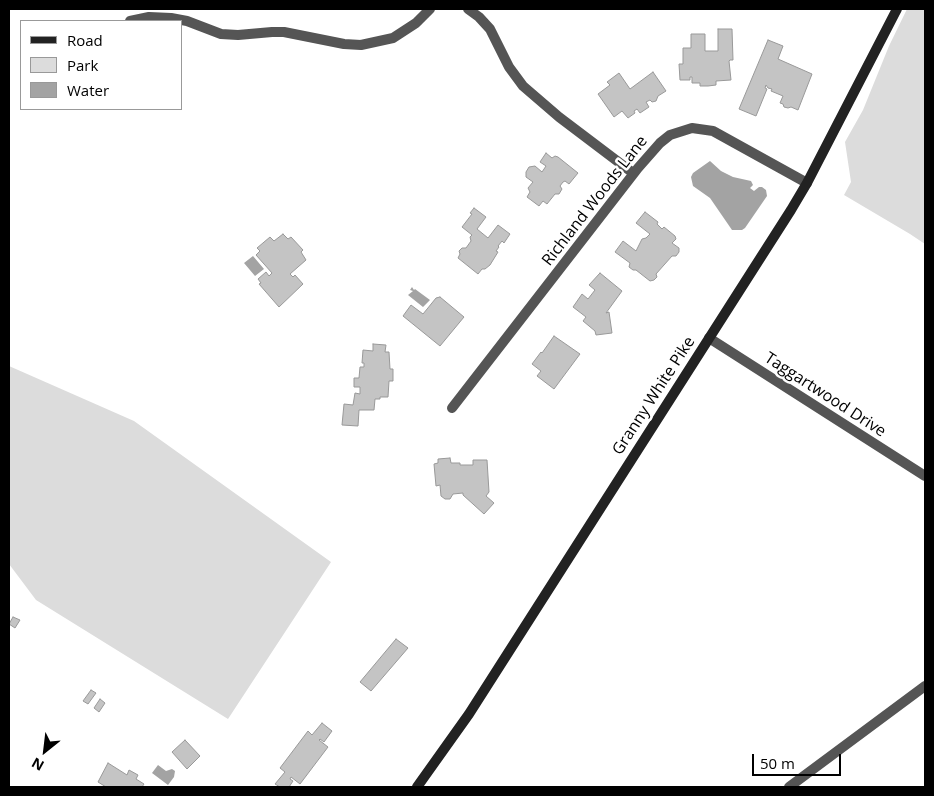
<!DOCTYPE html>
<style>
body{margin:0}
#map{position:relative;width:934px;height:796px;overflow:hidden;background:#fff;font-family:"Open Sans",sans-serif}
canvas{display:block}
.frame{position:absolute;inset:0;border:10px solid #000;pointer-events:none}
.legend{position:absolute;left:20px;top:20px;width:162px;height:90px;box-sizing:border-box;background:#fff;border:1px solid #999;margin:0;padding:6px 9px;list-style:none;font-size:15px;color:#000}
.legend li{display:flex;align-items:center;gap:10px;height:25px}
.legend b{width:25px;border:1px solid #999}
.north{position:absolute;left:20px;top:726px;width:50px;height:50px;-webkit-text-stroke:4px #fff;paint-order:stroke;rotate:209deg;font-size:14px;font-weight:700;line-height:20px;text-align:center;color:#000}
.north::after{content:'';display:block;margin:auto;width:18px;height:22px;background:#000;clip-path:polygon(50% 0,100% 100%,50% 72%,0 100%)}
.scale{position:absolute;left:752px;top:754px;width:89px;height:22px;box-sizing:border-box;border:2px solid #000;border-top:0;padding-left:6px;font-size:15px;line-height:18px;white-space:nowrap;color:#000;-webkit-text-stroke:4px #fff;paint-order:stroke}
</style>
<div id="map">
<canvas width="934" height="796"></canvas>
<div class="frame"></div>
<ul class="legend">
<li><b style="height:6px;background:#222"></b>Road</li>
<li><b style="height:14px;background:#dcdcdc"></b>Park</li>
<li><b style="height:14px;background:#a3a3a3"></b>Water</li>
</ul>
<div class="north">N</div>
<div class="scale">50 m</div>
</div>
<script>
const g = document.querySelector('canvas').getContext('2d');
g.lineJoin = 'round';
function paint(path, color) { g.fillStyle = color; g.fill(path, 'evenodd'); }
const poly = rows => new Path2D(rows.map(r => 'M' + r).join(''));
function stroke(path, color, width, dash) { g.strokeStyle = color; g.lineWidth = width; g.lineCap = dash ? 'butt' : 'round'; g.setLineDash(dash || []); g.stroke(path); }
function drawText(font, color, halo, rows, align = 'center') {
  g.font = font + ' "Open Sans",sans-serif'; g.lineWidth = 5; g.setLineDash([]); g.textBaseline = 'middle'; g.strokeStyle = halo; g.fillStyle = color; for (const [text, x, y, turn = 0] of rows) {
    g.save(); g.translate(x, y); g.rotate((+turn || 0) * Math.PI / 180); g.textAlign = isNaN(turn) ? turn : align; if (halo) g.strokeText(text, 0, 0); g.fillText(text, 0, 0); g.restore();
  }
}
const green = poly([
 [907,9,925,9,925,244,910,234,844,195,851,182,845,142,863,110,889,46],
 [9,366,134,421,331,562,228,719,36,600,9,564]
]);
const water = poly([
 [710,161,721,171,733,177,751,181,753,185,750,188,754,191,759,187,762,187,766,190,767,196,745,228,742,230,732,230,710,198,693,186,691,177,693,173],
 [253,256,264,269,255,276,244,263],
 [412,287,414,290,415,289,430,300,423,307,408,295,413,291,410,290],
 [158,765,166,771,172,769,175,771,174,777,168,785,152,773]
]);
const building = poly([
 [718,29,732,29,733,60,730,60,729,61,731,80,716,81,716,85,708,86,700,86,700,83,692,83,692,77,690,77,690,80,680,80,679,64,683,64,683,48,691,48,691,34,705,34,705,51,718,51,718,29],
 [768,40,783,46,778,59,812,74,798,110,791,107,788,108,784,107,783,104,780,103,783,96,771,91,772,89,768,88,766,85,765,88,767,89,756,116,739,109,768,40],
 [653,72,666,91,658,96,656,101,652,102,650,100,646,102,649,107,640,113,637,109,634,111,635,113,628,118,622,111,614,117,598,94,610,85,607,82,619,73,630,89,653,72],
 [546,153,552,158,555,156,558,157,578,173,569,184,565,181,563,182,560,186,562,189,559,194,555,194,547,204,543,201,539,206,527,197,530,192,528,188,533,182,526,177,526,172,529,167,535,166,542,172,546,166,540,162,546,153],
 [474,208,486,217,477,229,488,238,498,225,510,234,504,243,502,241,498,246,499,247,496,251,498,252,490,265,485,269,482,269,478,274,458,258,460,254,459,251,462,248,466,248,471,241,470,237,472,235,462,227,472,214,470,213,474,208],
 [645,212,658,222,657,224,662,229,664,227,675,236,676,239,672,243,679,248,679,252,676,256,672,256,656,274,657,277,654,280,650,281,636,270,633,270,629,267,630,263,615,252,623,241,636,251,642,239,646,238,650,234,636,223,645,212],
 [283,234,288,239,291,237,303,250,301,252,306,260,290,274,293,277,295,275,303,284,279,307,259,284,261,283,258,279,266,272,269,276,272,273,256,255,260,251,257,248,270,237,274,241,283,234],
 [600,273,622,291,606,313,609,312,612,333,596,335,595,331,583,321,586,317,573,307,582,294,588,299,595,290,589,285,600,273],
 [440,297,464,317,440,346,403,316,411,305,423,314,436,298,440,297],
 [554,336,580,354,554,389,537,376,541,371,532,364,541,352,542,353,554,336],
 [373,344,386,345,385,352,389,352,390,369,393,369,393,381,389,381,388,397,380,397,380,399,375,399,374,410,359,410,358,426,342,425,344,404,353,405,355,393,360,394,360,387,354,387,354,378,359,378,360,367,364,367,364,363,362,363,363,350,373,351,373,344],
 [450,458,451,463,460,463,460,465,473,465,473,460,487,460,489,492,486,496,494,503,484,514,463,495,463,493,453,494,450,499,445,499,441,496,440,485,436,486,434,464,438,463,438,459,450,458],
 [13,617,20,620,15,628,9,624,13,617],
 [396,639,408,648,371,691,360,682,396,639],
 [91,690,96,693,88,704,83,701,91,690],
 [100,699,105,703,99,712,94,708,100,699],
 [322,723,332,731,324,742,320,739,319,740,328,747,300,784,291,777,290,779,293,781,289,787,280,787,275,784,285,772,280,768,308,731,312,735,322,723],
 [185,740,200,756,187,769,172,752,185,740],
 [108,763,127,775,129,770,138,775,136,779,144,784,142,787,106,787,98,782,108,763]
]);
const street = poly([
 [468,9,479,17,490,29,509,67,523,86,559,117,633,173],
 [130,21,149,17,171,18,187,21,221,34,238,35,272,32,284,32,344,44,361,45,393,38,416,23,430,9],
 [709,338,925,476],
 [452,408,638,168,660,143,670,135,692,128,713,131,807,183],
 [789,787,925,686]
]);
const secondary = poly([
 [417,787,469,714,791,210,807,183,897,9]
]);
const streetNames = [
 ["Richland Woods Lane",595,201,-52],
 ["Taggartwood Drive",825,395,33],
 ["Granny White Pike",654,396,-57]
];
paint(green, '#dcdcdc');
paint(water, '#a3a3a3');
paint(building, '#c4c4c4');
stroke(building, '#999', 1);
stroke(street, '#555', 10);
stroke(secondary, '#222', 10);
drawText('16px', '#000', '#fff', streetNames);
</script>
